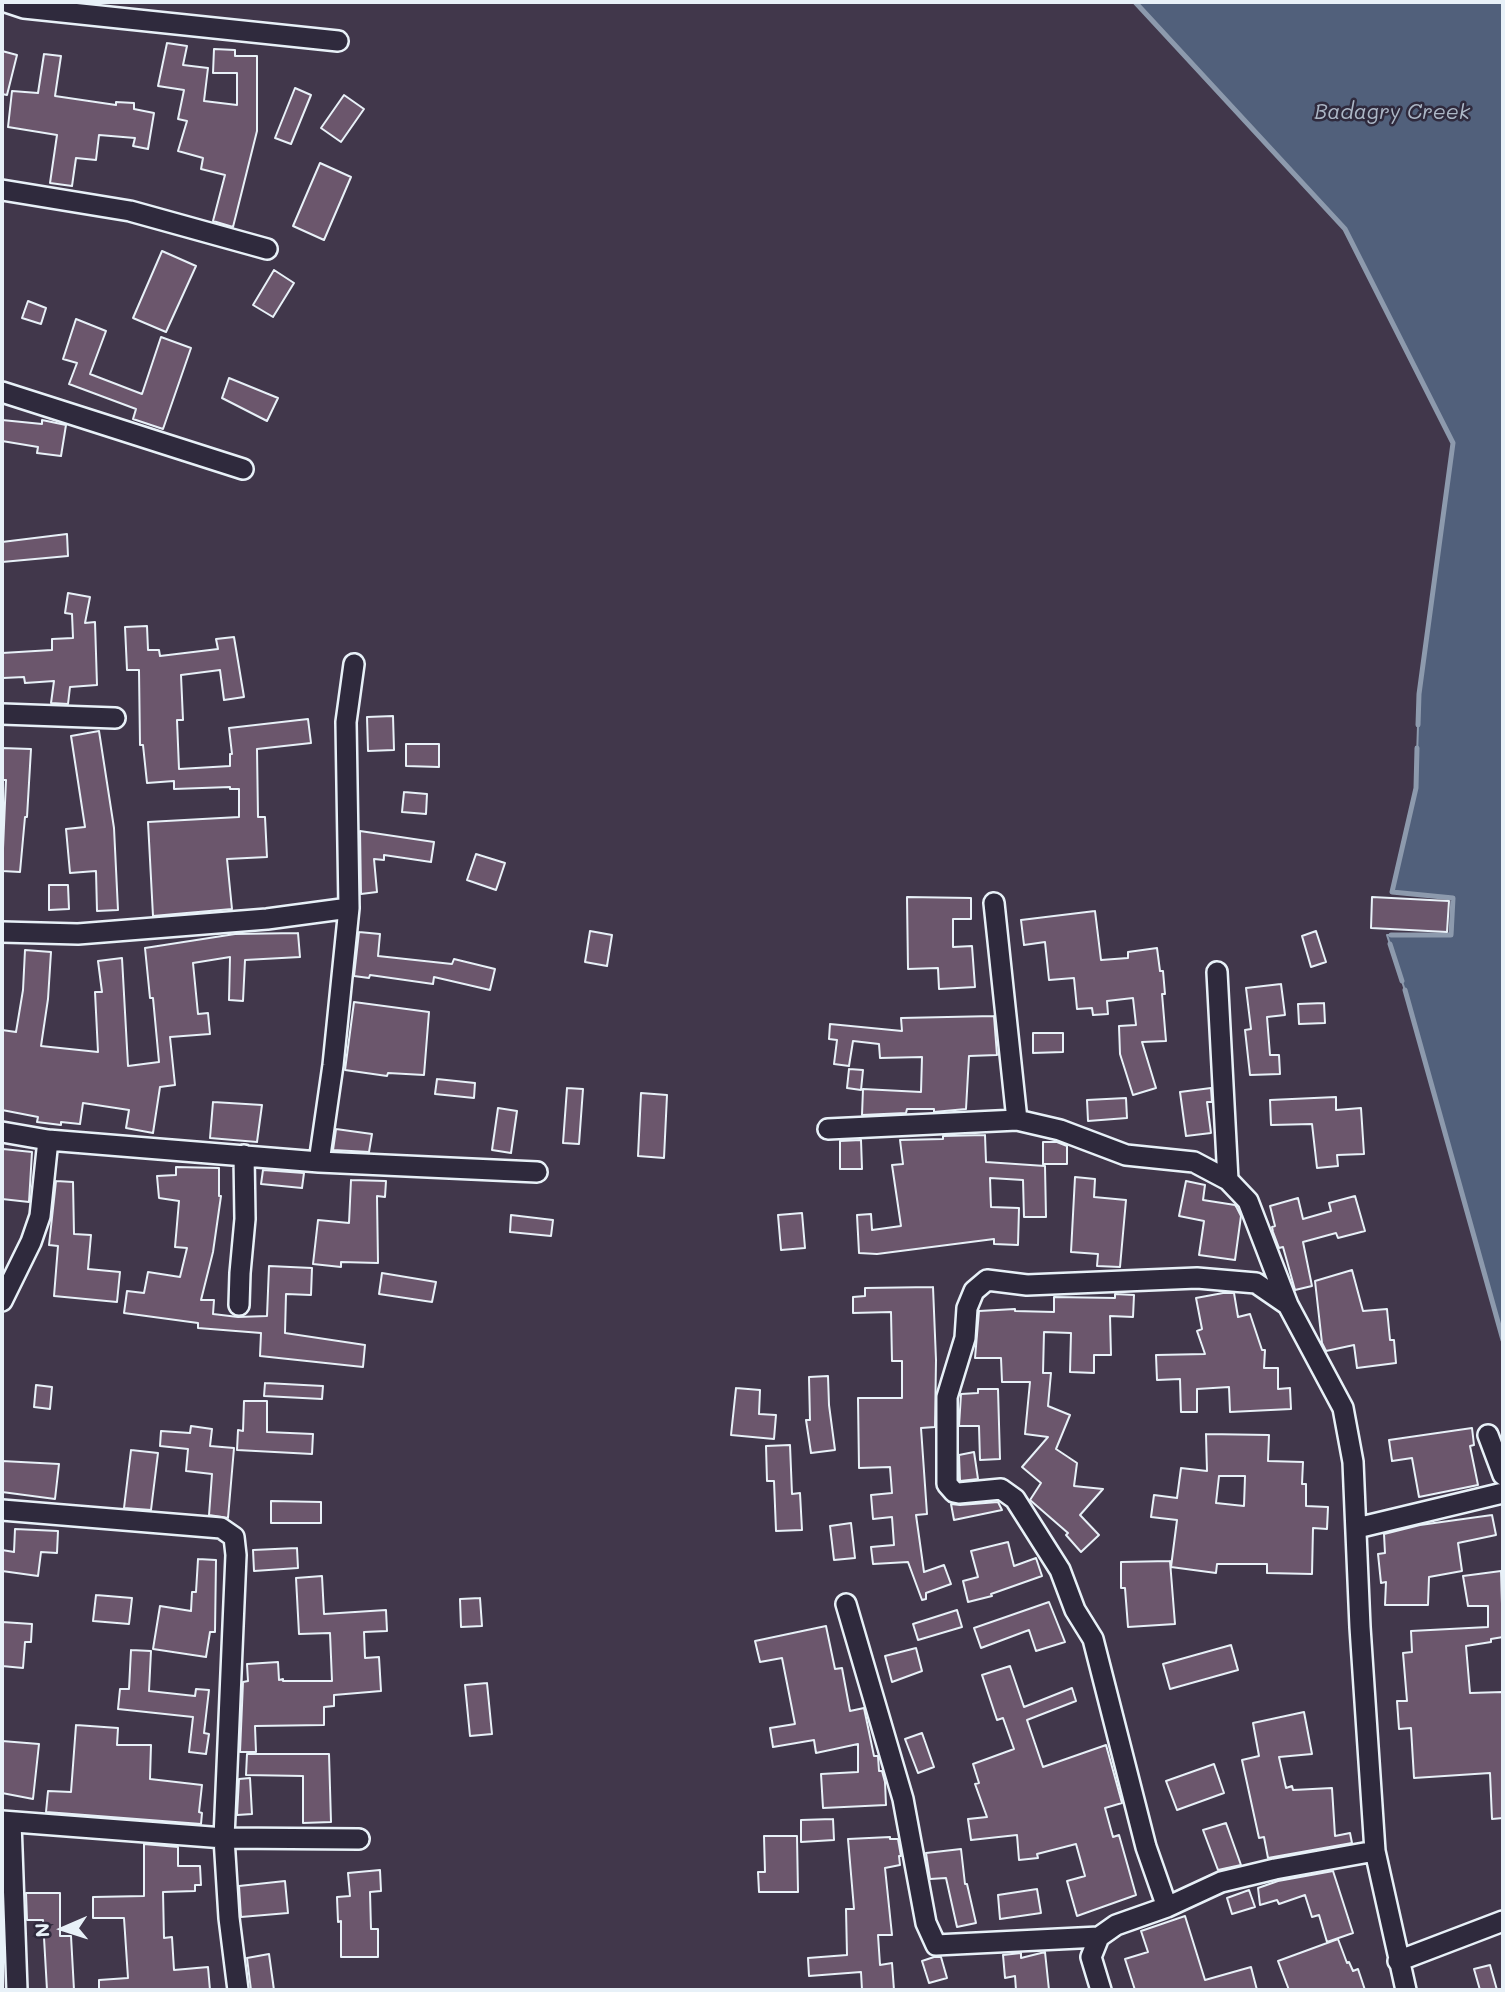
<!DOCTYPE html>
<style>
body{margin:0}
#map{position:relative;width:1505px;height:1992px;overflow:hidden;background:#41374b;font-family:Mali,sans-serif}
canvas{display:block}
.frame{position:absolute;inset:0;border:4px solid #e8f1f8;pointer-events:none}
.north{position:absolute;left:28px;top:1894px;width:70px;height:70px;-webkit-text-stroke:5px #2f2a3d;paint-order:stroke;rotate:267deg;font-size:19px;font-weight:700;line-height:28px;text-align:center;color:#e8f1f8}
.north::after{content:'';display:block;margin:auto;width:24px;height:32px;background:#e8f1f8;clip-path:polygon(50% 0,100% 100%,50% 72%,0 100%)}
</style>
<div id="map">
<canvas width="1505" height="1992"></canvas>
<div class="frame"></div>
<div class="north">N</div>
</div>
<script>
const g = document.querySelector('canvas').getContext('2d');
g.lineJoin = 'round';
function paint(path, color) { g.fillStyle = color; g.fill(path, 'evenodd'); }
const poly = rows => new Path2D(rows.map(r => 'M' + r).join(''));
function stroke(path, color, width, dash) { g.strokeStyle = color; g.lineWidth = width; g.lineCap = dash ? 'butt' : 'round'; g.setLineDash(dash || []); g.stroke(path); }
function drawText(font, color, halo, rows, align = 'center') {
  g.font = font + ' Mali,sans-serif'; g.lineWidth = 5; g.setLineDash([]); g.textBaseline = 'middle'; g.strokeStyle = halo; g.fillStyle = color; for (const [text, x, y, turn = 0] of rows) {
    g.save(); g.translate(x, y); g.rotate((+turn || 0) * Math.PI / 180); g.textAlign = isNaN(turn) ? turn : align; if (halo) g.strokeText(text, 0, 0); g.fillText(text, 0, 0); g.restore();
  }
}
const water = poly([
 [1135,2,1503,2,1503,1340,1411,1009,1387,935,1452,935,1453,898,1392,892,1416,788,1419,694,1453,443,1345,229,1135,2]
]);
const stream = poly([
 [1135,2,1345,229,1453,443,1419,694,1418,725],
 [1391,935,1451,935,1453,898,1392,892,1416,788,1417,748],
 [1390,944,1402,981],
 [1405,990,1503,1340]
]);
const building = poly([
 [167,43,187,46,183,65,208,68,204,101,237,105,237,73,213,73,214,49,235,50,235,56,257,56,257,131,233,227,213,221,225,175,201,169,203,158,178,151,187,121,178,119,184,90,158,86,167,43],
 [2,51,17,55,7,95,2,94,2,51],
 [44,54,61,56,55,96,116,105,116,102,134,103,134,109,154,113,148,149,133,146,135,138,99,135,96,160,76,158,72,186,50,183,57,135,8,127,12,91,38,93,44,54],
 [295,88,311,95,291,144,275,138,295,88],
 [344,95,364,109,341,142,321,128,344,95],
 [320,163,351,177,324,240,293,226,320,163],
 [162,251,196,266,166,332,133,318,162,251],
 [274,270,294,283,273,317,253,305,274,270],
 [28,301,46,308,41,324,22,318,28,301],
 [76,319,106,331,90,374,142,394,161,337,191,348,163,429,133,419,136,409,69,384,77,363,63,359,76,319],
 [229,378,278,398,267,421,222,398,229,378],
 [2,420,42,424,42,420,66,425,61,456,37,453,38,447,2,441,2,420],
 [67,534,68,556,2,562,2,542,67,534],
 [68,593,90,597,85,623,95,622,97,685,70,687,68,704,51,703,54,681,25,683,24,677,3,678,2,653,52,650,52,639,73,638,72,614,65,613,68,593],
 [147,626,148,650,159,650,160,656,218,649,216,639,234,637,244,697,224,700,220,670,181,675,183,720,177,720,179,769,230,766,230,754,232,754,229,728,308,719,311,743,257,749,258,817,265,817,267,857,227,859,232,909,153,916,148,822,239,817,239,789,230,789,230,787,174,789,174,781,147,783,143,745,140,745,139,670,127,670,125,627,147,626],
 [393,716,394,750,368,751,367,717,393,716],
 [99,731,114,828,118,910,97,911,96,871,70,873,66,829,85,827,71,736,99,731],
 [406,744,439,744,439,767,406,766,406,744],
 [2,748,31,749,27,817,25,817,20,872,2,871,6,780,2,780,2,748],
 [404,792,427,794,426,814,402,812,404,792],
 [360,831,434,842,431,862,384,855,384,860,374,859,377,892,361,894,360,831],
 [476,854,505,863,496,890,467,880,476,854],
 [49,885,68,885,69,909,49,910,49,885],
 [907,897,971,898,971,919,953,919,953,947,972,946,975,987,939,989,938,968,908,969,907,897],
 [1372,897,1449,901,1447,932,1371,928,1372,897],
 [1095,911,1101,960,1128,958,1128,952,1157,948,1160,971,1163,971,1165,994,1162,994,1166,1041,1142,1042,1156,1088,1133,1095,1120,1054,1119,1026,1136,1025,1133,998,1107,1001,1108,1014,1093,1015,1092,1008,1077,1009,1074,978,1049,980,1045,942,1024,945,1021,920,1095,911],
 [590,931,612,935,607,966,585,962,590,931],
 [1316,931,1326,962,1311,967,1302,936,1316,931],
 [359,932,380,934,378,956,452,964,454,959,495,969,490,990,434,977,433,984,370,975,369,978,354,976,359,932],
 [298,933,300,957,245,960,243,1001,229,1000,230,957,193,963,198,1014,208,1013,210,1034,170,1037,175,1085,160,1087,153,1133,126,1128,129,1110,83,1103,80,1124,61,1122,61,1125,37,1122,38,1117,2,1110,2,1030,16,1032,23,990,25,950,51,952,48,999,41,1046,98,1052,95,992,102,992,98,961,122,958,128,1066,159,1062,153,998,150,998,145,948,235,934,298,933],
 [1281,984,1285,1015,1267,1017,1270,1055,1279,1055,1280,1074,1250,1075,1245,1030,1251,1029,1246,988,1281,984],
 [354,1002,429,1012,424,1075,388,1073,387,1076,345,1070,354,1002],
 [1324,1003,1325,1023,1299,1024,1298,1004,1324,1003],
 [994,1016,997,1055,969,1056,966,1109,934,1112,934,1109,907,1109,906,1113,862,1115,863,1089,921,1092,922,1057,880,1058,879,1044,853,1041,849,1066,834,1064,837,1040,829,1039,830,1024,902,1031,901,1018,994,1016],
 [1033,1033,1063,1033,1063,1052,1033,1053,1033,1033],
 [849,1069,863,1070,861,1090,847,1088,849,1069],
 [437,1079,475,1083,474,1098,435,1094,437,1079],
 [567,1088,583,1089,579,1144,563,1143,567,1088],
 [1211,1088,1212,1102,1207,1102,1211,1133,1186,1136,1180,1092,1211,1088],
 [641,1093,667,1095,664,1158,638,1156,641,1093],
 [1336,1097,1336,1110,1361,1108,1364,1154,1337,1155,1338,1166,1317,1168,1312,1124,1271,1125,1270,1100,1336,1097],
 [1126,1098,1127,1118,1088,1121,1087,1100,1126,1098],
 [213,1102,262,1105,257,1142,210,1138,213,1102],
 [498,1108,517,1111,511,1153,492,1150,498,1108],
 [336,1129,372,1134,369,1152,333,1150,336,1129],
 [985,1135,986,1162,1045,1166,1046,1217,1024,1217,1023,1180,990,1178,991,1207,1019,1208,1018,1245,994,1244,994,1239,877,1254,859,1253,857,1215,871,1214,872,1230,901,1226,892,1165,903,1164,900,1140,943,1139,943,1136,985,1135],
 [861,1140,862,1169,840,1169,840,1141,861,1140],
 [1043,1142,1057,1142,1067,1146,1067,1164,1043,1164,1043,1142],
 [3,1149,32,1152,29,1202,2,1199,3,1149],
 [176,1167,219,1168,219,1196,221,1196,213,1252,201,1300,214,1300,213,1314,238,1317,267,1316,269,1266,312,1268,311,1295,286,1294,285,1333,365,1345,363,1367,260,1356,261,1333,198,1328,198,1323,124,1313,127,1291,144,1293,148,1272,180,1277,187,1248,175,1247,179,1201,159,1198,157,1176,176,1175,176,1167],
 [263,1170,304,1173,302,1188,261,1184,263,1170],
 [1075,1177,1095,1179,1094,1197,1126,1200,1120,1267,1097,1266,1098,1254,1071,1252,1075,1177],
 [351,1180,386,1181,385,1197,377,1196,378,1263,341,1262,341,1267,313,1264,318,1220,349,1223,351,1180],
 [56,1181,73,1182,74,1234,91,1235,88,1269,120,1272,117,1302,54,1296,58,1246,49,1245,56,1181],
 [1186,1181,1205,1185,1203,1200,1235,1205,1237,1208,1241,1216,1235,1260,1199,1255,1204,1221,1179,1216,1186,1181],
 [1355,1196,1365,1231,1338,1238,1336,1233,1303,1242,1312,1286,1295,1290,1283,1247,1279,1248,1273,1232,1272,1227,1275,1226,1270,1206,1298,1198,1303,1219,1331,1211,1329,1203,1355,1196],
 [802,1213,805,1248,781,1250,778,1215,802,1213],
 [511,1215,553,1220,551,1236,510,1232,511,1215],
 [1352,1270,1363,1311,1387,1309,1390,1340,1394,1340,1396,1363,1357,1368,1354,1345,1326,1351,1322,1343,1315,1281,1352,1270],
 [382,1273,436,1282,432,1302,379,1294,382,1273],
 [933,1287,936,1360,935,1427,921,1428,927,1514,916,1515,924,1572,944,1565,951,1584,926,1593,926,1599,922,1600,908,1562,873,1564,871,1547,894,1545,892,1517,873,1519,871,1495,892,1493,890,1467,859,1468,858,1398,902,1398,902,1361,892,1361,891,1312,853,1313,853,1297,865,1296,865,1288,933,1287],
 [1223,1293,1234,1293,1238,1317,1250,1314,1262,1350,1265,1350,1264,1368,1278,1368,1278,1389,1290,1388,1291,1409,1230,1412,1229,1387,1197,1389,1197,1412,1181,1412,1180,1379,1157,1380,1156,1355,1205,1354,1197,1331,1202,1329,1196,1298,1223,1293],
 [1115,1294,1134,1295,1133,1317,1110,1316,1111,1355,1094,1355,1094,1373,1070,1372,1071,1333,1044,1332,1043,1373,1051,1373,1048,1406,1070,1415,1056,1449,1077,1463,1074,1486,1103,1489,1080,1515,1099,1535,1081,1552,1066,1535,1068,1533,1030,1500,1041,1483,1022,1467,1048,1437,1025,1434,1030,1382,1002,1382,1001,1358,975,1358,979,1311,1015,1309,1015,1311,1054,1312,1054,1297,1115,1298,1115,1294],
 [828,1376,829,1405,835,1450,811,1453,806,1420,810,1420,809,1377,828,1376],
 [265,1383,323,1386,322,1399,264,1396,265,1383],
 [36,1385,52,1387,50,1409,34,1407,36,1385],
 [736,1388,760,1390,759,1414,776,1415,774,1439,731,1435,736,1388],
 [978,1389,998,1389,1000,1459,980,1460,979,1426,959,1426,961,1394,978,1393,978,1389],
 [244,1401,267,1401,267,1432,313,1434,312,1454,237,1450,238,1430,243,1431,244,1401],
 [191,1426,212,1429,210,1446,234,1448,228,1518,209,1515,212,1474,186,1471,188,1449,160,1446,161,1431,190,1433,191,1426],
 [1472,1428,1474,1445,1470,1446,1478,1485,1419,1497,1412,1458,1392,1461,1389,1440,1472,1428],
 [1206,1434,1269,1435,1268,1461,1303,1462,1302,1484,1306,1484,1306,1506,1328,1507,1327,1529,1313,1528,1312,1574,1267,1573,1267,1564,1217,1564,1216,1573,1171,1567,1177,1520,1151,1517,1154,1495,1177,1498,1181,1468,1207,1471,1206,1434],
 [1219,1476,1245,1476,1244,1506,1216,1503,1219,1476],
 [790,1445,792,1494,800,1493,802,1530,776,1531,774,1481,767,1481,766,1446,790,1445],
 [131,1450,158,1453,151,1510,124,1508,131,1450],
 [974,1452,978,1479,960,1481,959,1455,974,1452],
 [2,1461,59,1464,55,1499,2,1492,2,1461],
 [271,1501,321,1502,321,1523,271,1523,271,1501],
 [998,1502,1002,1510,954,1520,951,1504,960,1505,998,1502],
 [1492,1515,1496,1535,1458,1543,1462,1571,1429,1577,1428,1605,1385,1605,1386,1582,1381,1583,1378,1554,1385,1553,1384,1534,1420,1525,1492,1515],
 [851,1523,855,1558,834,1560,830,1526,851,1523],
 [15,1529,58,1531,57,1553,41,1552,38,1576,2,1571,2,1550,14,1552,15,1529],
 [1008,1542,1014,1566,1036,1558,1042,1576,991,1594,992,1596,968,1602,963,1581,978,1577,971,1551,1008,1542],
 [297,1548,298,1568,254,1571,253,1550,297,1548],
 [198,1559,216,1560,215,1632,210,1632,206,1657,153,1649,160,1606,191,1611,192,1592,196,1592,198,1559],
 [1170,1561,1175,1624,1128,1627,1125,1588,1121,1588,1121,1562,1170,1561],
 [1501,1571,1503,1637,1491,1639,1491,1642,1466,1646,1470,1693,1503,1692,1503,1818,1492,1819,1490,1773,1414,1778,1411,1728,1399,1729,1397,1701,1407,1701,1403,1653,1412,1652,1411,1631,1488,1627,1488,1606,1468,1606,1463,1576,1501,1571],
 [322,1576,324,1614,386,1610,387,1631,364,1632,365,1658,379,1657,381,1691,334,1695,334,1706,324,1707,324,1725,255,1726,256,1752,240,1752,243,1682,248,1681,247,1664,278,1662,279,1680,283,1679,283,1681,332,1681,330,1633,299,1634,296,1578,322,1576],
 [96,1595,132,1598,129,1624,93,1621,96,1595],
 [480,1598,482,1626,461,1627,460,1599,480,1598],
 [1049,1602,1065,1642,1036,1651,1029,1630,981,1648,974,1628,1049,1602],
 [957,1610,962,1627,918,1640,913,1624,957,1610],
 [2,1622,32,1624,31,1642,25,1642,23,1668,2,1666,2,1622],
 [826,1626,835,1669,842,1668,850,1711,864,1708,874,1756,878,1756,879,1771,882,1771,885,1782,886,1805,823,1808,821,1774,858,1772,858,1744,816,1753,814,1740,773,1747,770,1728,795,1724,782,1658,760,1662,755,1641,826,1626],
 [1231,1645,1238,1670,1170,1689,1163,1664,1231,1645],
 [916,1648,922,1671,892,1682,885,1656,916,1648],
 [131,1650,151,1651,149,1691,195,1696,196,1689,209,1690,204,1733,209,1734,206,1754,189,1752,193,1717,118,1709,120,1689,129,1689,131,1650],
 [1010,1666,1024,1707,1072,1688,1076,1701,1027,1720,1043,1767,1106,1745,1122,1803,1105,1808,1113,1837,1119,1835,1136,1895,1077,1916,1067,1881,1085,1876,1076,1844,1037,1854,1038,1858,1019,1860,1017,1835,971,1840,968,1819,987,1817,975,1784,979,1783,973,1764,1014,1749,1003,1718,997,1720,982,1675,1010,1666],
 [487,1683,492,1734,470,1736,465,1685,487,1683],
 [1304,1712,1312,1754,1279,1757,1286,1788,1292,1786,1293,1790,1332,1788,1335,1836,1350,1833,1352,1843,1268,1858,1264,1837,1259,1838,1242,1760,1259,1756,1253,1723,1304,1712],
 [76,1725,118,1728,117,1745,151,1745,150,1779,202,1785,199,1812,202,1813,201,1824,46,1812,48,1791,71,1792,76,1725],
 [922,1733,934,1767,918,1773,905,1739,922,1733],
 [2,1741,39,1744,33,1799,2,1793,2,1741],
 [247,1754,329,1754,331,1822,303,1823,303,1776,246,1775,247,1754],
 [1214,1764,1224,1793,1177,1810,1166,1781,1214,1764],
 [250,1778,252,1814,237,1815,239,1779,250,1778],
 [833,1819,834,1840,801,1842,801,1820,833,1819],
 [1226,1823,1241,1865,1218,1870,1203,1830,1226,1823],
 [764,1836,797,1836,798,1892,759,1892,758,1872,765,1872,764,1836],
 [890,1837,890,1839,898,1839,901,1856,899,1856,900,1865,885,1868,892,1935,878,1935,880,1965,892,1963,894,1990,862,1990,861,1972,809,1976,808,1958,847,1955,846,1909,854,1909,848,1839,890,1837],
 [144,1844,178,1847,178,1866,200,1866,201,1885,195,1885,195,1891,163,1892,164,1938,172,1937,174,1970,208,1967,210,1990,99,1990,99,1980,128,1978,124,1918,93,1918,93,1897,144,1896,144,1844],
 [961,1849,965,1884,967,1884,976,1923,957,1927,946,1878,930,1879,926,1853,961,1849],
 [380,1870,381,1891,370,1892,371,1929,378,1929,378,1957,341,1957,341,1921,338,1922,337,1897,350,1896,348,1873,380,1870],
 [1333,1871,1353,1933,1327,1942,1319,1915,1312,1917,1305,1895,1279,1904,1277,1900,1260,1905,1258,1888,1278,1881,1333,1871],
 [285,1881,288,1913,241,1917,239,1886,285,1881],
 [1037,1889,1041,1913,1000,1919,998,1895,1037,1889],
 [1249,1890,1255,1907,1232,1914,1227,1898,1249,1890],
 [26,1893,60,1893,60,1936,71,1936,74,1990,47,1990,43,1920,27,1920,26,1893],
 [1185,1916,1205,1980,1251,1967,1257,1990,1135,1990,1125,1959,1148,1952,1141,1931,1185,1916],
 [1338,1939,1347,1963,1349,1962,1353,1971,1358,1969,1365,1990,1289,1990,1278,1961,1338,1939],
 [1045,1952,1049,1990,1016,1990,1015,1976,1005,1978,1003,1955,1021,1953,1021,1958,1045,1952],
 [269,1954,274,1990,251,1990,247,1958,269,1954],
 [934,1957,941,1957,947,1978,929,1983,922,1961,934,1957],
 [1490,1965,1497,1990,1480,1990,1474,1969,1490,1965]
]);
const minor = poly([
 [6,2,24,8,338,41],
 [2,190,130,211,267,249],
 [2,392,243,469],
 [2,714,115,718],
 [994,903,1017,1120],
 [2,932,78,934,267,919,349,908],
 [1217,972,1228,1180],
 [828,1129,1017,1120,1060,1130,1126,1155,1194,1162,1228,1180,1248,1201,1288,1305,1343,1408,1353,1462,1360,1627,1375,1851,1406,1990],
 [2,1132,48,1140,319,1162,537,1172],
 [319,1162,333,1065,349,908,346,722,354,664],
 [2,1301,31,1242,40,1216,48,1140],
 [239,1305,240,1273,245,1219,244,1155],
 [1488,1435,1503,1475],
 [2,1510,221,1528,234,1537,236,1555,224,1838,229,1918,238,1990],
 [1357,1528,1503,1493],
 [846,1604,903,1799,926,1923,936,1945,1099,1937],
 [2,1821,224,1838,359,1839],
 [11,1822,17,1990],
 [1167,1907,1146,1847,1093,1639,1075,1610,1060,1570,1015,1499,1001,1489,959,1493,954,1492,947,1484,947,1397,965,1338,967,1308,974,1291,987,1280,1027,1285,1197,1278,1256,1283,1288,1305],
 [1398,1961,1503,1921],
 [1101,1990,1091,1957,1099,1937,1116,1925,1167,1907,1221,1882,1275,1869,1375,1851]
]);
const waterNames = [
 ["Badagry Creek",1392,113]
];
paint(water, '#51607b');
stroke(water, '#8d9aad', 2);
stroke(stream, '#8d9aad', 5);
paint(building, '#6b566c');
stroke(building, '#e8f1f8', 2);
stroke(minor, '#e8f1f8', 24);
stroke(minor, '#2f2a3d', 19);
drawText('italic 21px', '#acb7c6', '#2f2a3d', waterNames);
</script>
